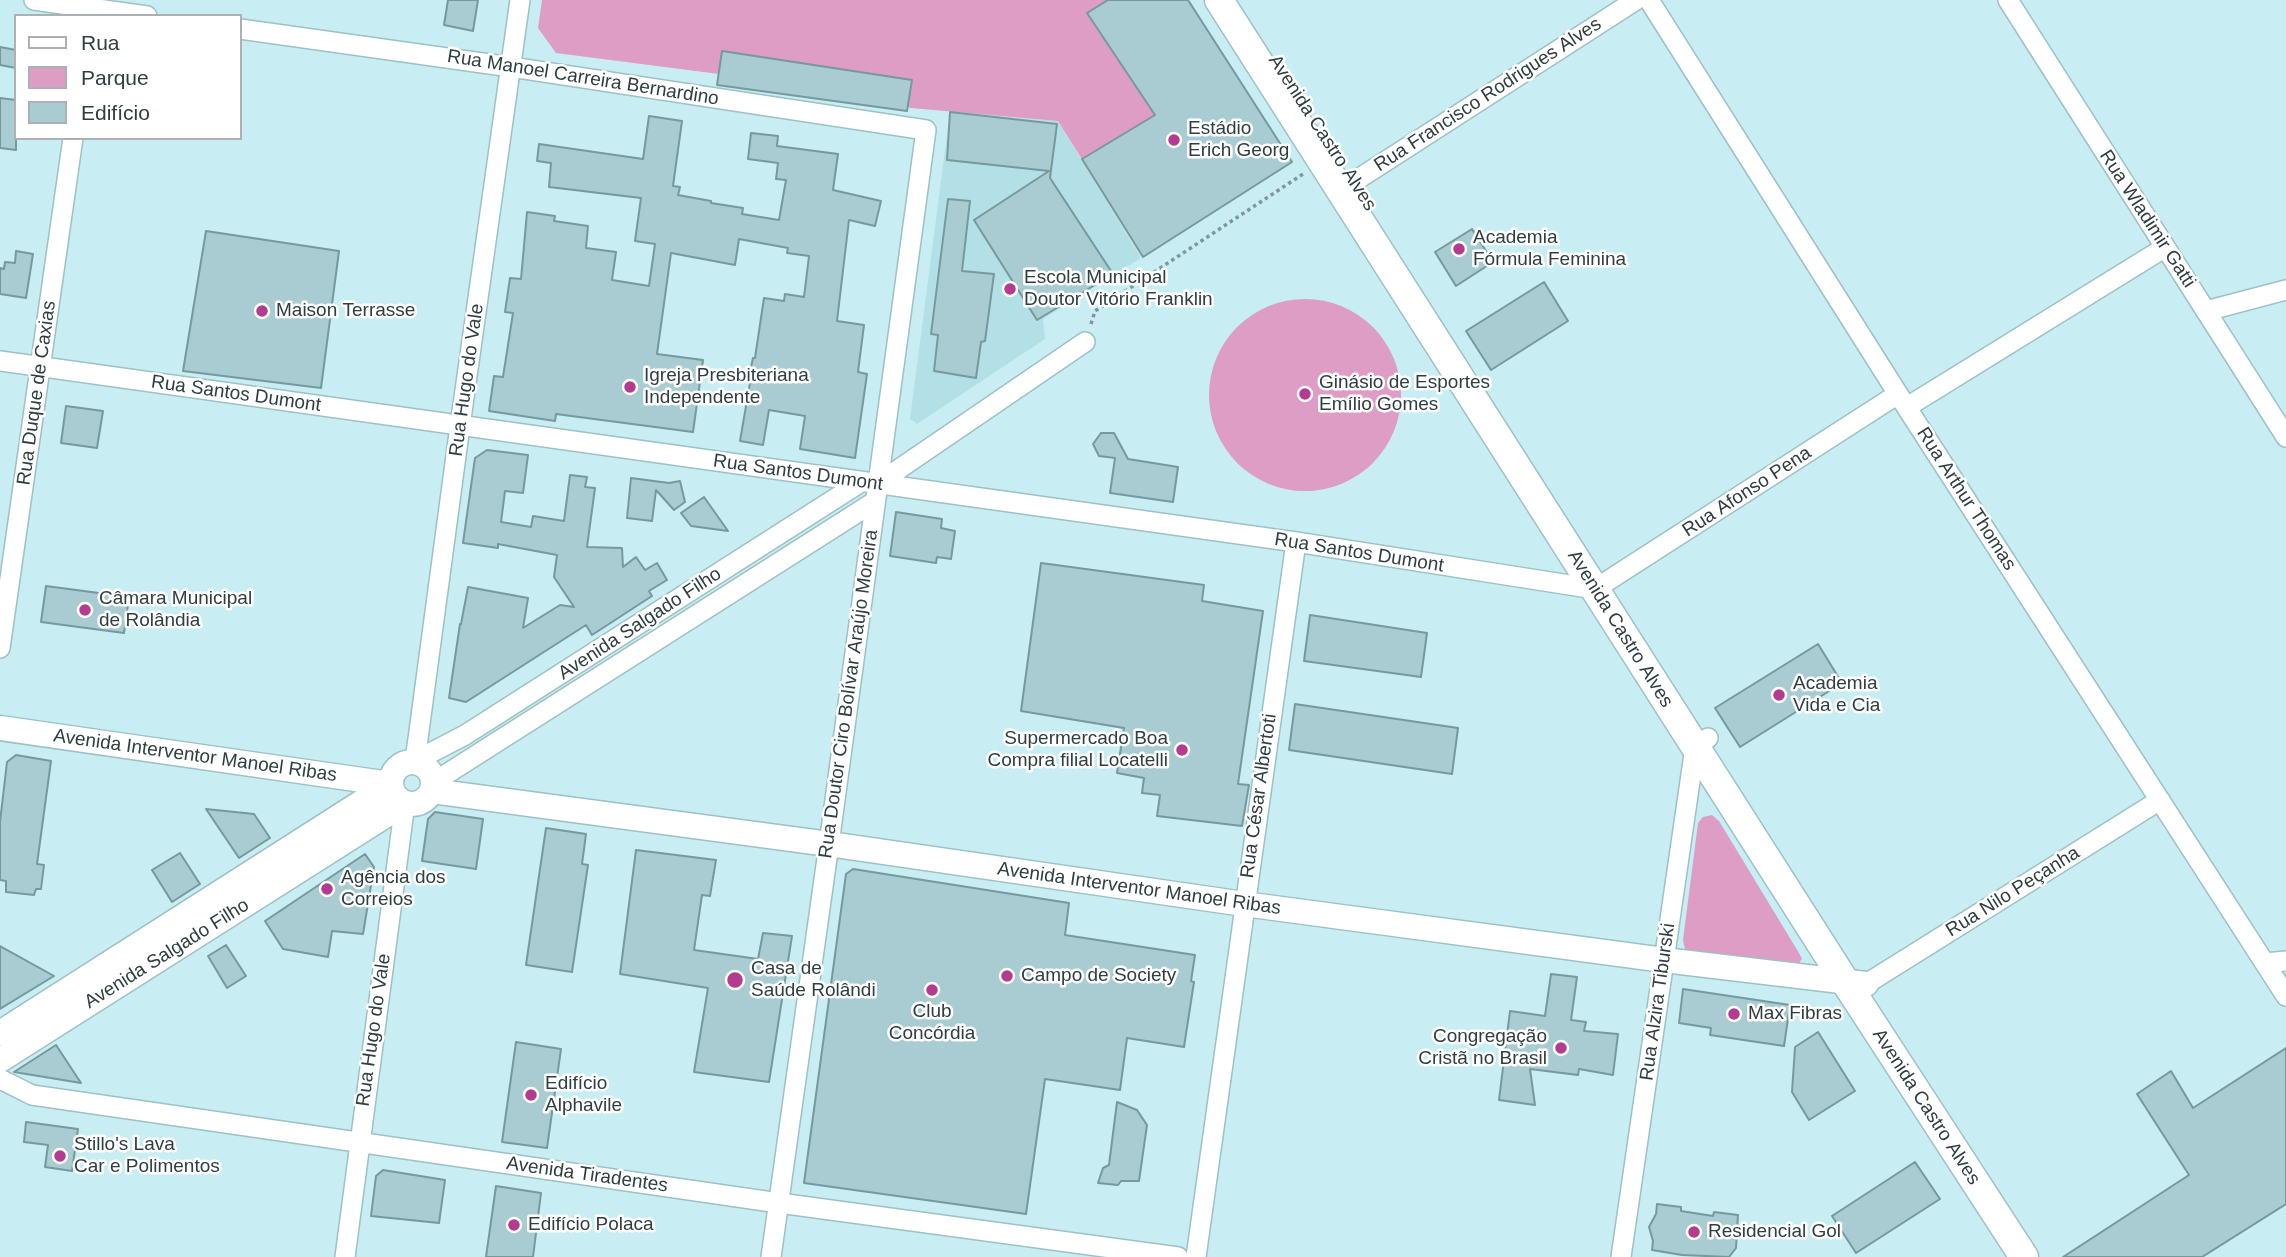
<!DOCTYPE html>
<meta charset="utf-8">
<style>
body{margin:0}
#map{position:relative;width:2286px;height:1257px;overflow:hidden;background:#c8edf2;font-family:Helvetica,sans-serif}
canvas{display:block}
.legend{position:absolute;left:14px;top:14px;width:228px;height:126px;box-sizing:border-box;background:#fff;border:2px solid #acb2b3;margin:0;padding:9px 12px;list-style:none;font-size:21px;color:#2f3e40}
.legend li{display:flex;align-items:center;gap:14px;height:35px}
.legend b{width:35px;border:2px solid #acb2b3}
</style>
<div id="map">
<canvas width="2286" height="1257"></canvas>
<ul class="legend">
<li><b style="height:9px;background:#fff"></b>Rua</li>
<li><b style="height:19px;background:#de9dc5"></b>Parque</li>
<li><b style="height:19px;background:#a8ccd1"></b>Edifício</li>
</ul>
</div>
<script>
const g = document.querySelector('canvas').getContext('2d');
g.lineJoin = 'round';
function paint(path, color) { g.fillStyle = color; g.fill(path, 'evenodd'); }
const poly = rows => new Path2D(rows.map(r => 'M' + r).join(''));
function stroke(path, color, width, dash) { g.strokeStyle = color; g.lineWidth = width; g.lineCap = dash ? 'butt' : 'round'; g.setLineDash(dash || []); g.stroke(path); }
function drawText(font, color, halo, rows, align = 'center') {
  g.font = font + ' Helvetica,sans-serif'; g.lineWidth = 5; g.setLineDash([]); g.textBaseline = 'middle'; g.strokeStyle = halo; g.fillStyle = color; for (const [text, x, y, turn = 0] of rows) {
    g.save(); g.translate(x, y); g.rotate((+turn || 0) * Math.PI / 180); g.textAlign = isNaN(turn) ? turn : align; if (halo) g.strokeText(text, 0, 0); g.fillText(text, 0, 0); g.restore();
  }
}
const built = poly([
 [950,112,1058,121,1141,258,1043,319,1045,339,917,424,910,419]
]);
const green = poly([
 [542,0,1188,0,1292,162,1143,257,1058,121,911,108,719,74,556,53,538,28],
 '1209 395a96 96 0 1 1 192 0a96 96 0 1 1-192 0Z',
 [1712,815,1719,821,1799,953,1802,959,1798,964,1693,954,1685,949,1683,940,1698,823,1703,817]
]);
const building = poly([
 [448,0,478,0,473,31,444,25,448,0],
 [1108,0,1188,0,1292,162,1143,257,1082,159,1155,115,1087,13,1108,0],
 [0,47,16,50,16,68,0,65,0,47],
 [722,51,912,80,907,111,717,85,722,51],
 [0,98,16,100,16,150,0,148,0,98],
 [950,112,1057,124,1050,178,1113,274,1037,320,974,220,1049,171,947,160,950,112],
 [649,116,682,121,673,186,680,187,678,195,711,201,711,203,743,208,742,214,779,220,786,180,776,179,778,163,748,159,751,133,778,136,777,146,838,154,833,190,881,201,875,226,849,220,837,321,864,325,858,372,867,374,855,458,800,449,805,416,769,410,763,445,740,441,751,377,749,376,753,358,755,358,764,298,784,301,785,294,804,297,809,256,787,253,788,248,739,239,735,265,671,253,657,354,703,360,693,432,556,414,555,421,489,411,494,376,503,377,513,313,505,312,510,278,521,279,527,212,555,216,554,221,588,226,586,248,616,252,612,280,649,286,655,244,635,241,641,198,549,187,551,163,537,161,539,144,643,159,649,116],
 [948,199,970,201,962,271,994,274,985,341,981,342,976,378,934,371,938,335,931,334,948,199],
 [1472,229,1493,262,1456,286,1435,252,1472,229],
 [206,231,339,251,321,388,183,371,206,231],
 [16,251,33,254,26,298,0,294,0,268,4,269,5,262,15,263,16,251],
 [1544,282,1568,321,1491,370,1466,331,1544,282],
 [66,406,103,411,97,448,61,443,66,406],
 [1101,433,1114,433,1128,459,1178,467,1173,502,1110,493,1115,458,1099,456,1093,444,1101,433],
 [487,450,528,455,523,493,505,491,501,522,531,527,533,516,564,521,570,475,587,477,585,487,595,488,587,547,622,548,623,567,636,557,645,570,657,563,667,580,649,591,652,596,592,635,586,625,466,702,449,698,460,624,461,624,468,587,528,598,523,628,560,605,574,607,554,577,557,555,498,544,498,548,463,543,475,458,487,450],
 [631,478,669,483,680,481,685,502,674,510,656,490,652,521,627,518,631,478],
 [704,497,728,531,691,526,681,513,704,497],
 [896,512,942,519,941,528,955,531,951,559,937,557,936,563,890,556,896,512],
 [1041,563,1204,585,1202,601,1263,611,1238,784,1249,785,1242,826,1157,816,1160,795,1142,793,1144,778,1117,773,1124,728,1021,711,1041,563],
 [46,586,129,597,124,633,41,622,46,586],
 [1310,615,1427,633,1421,677,1304,661,1310,615],
 [1818,644,1842,683,1740,747,1715,708,1818,644],
 [1295,704,1458,728,1452,774,1289,750,1295,704],
 [16,755,51,761,37,864,44,865,41,889,36,889,34,895,6,892,6,881,0,880,0,822,7,762,16,755],
 [206,809,254,814,270,838,239,858,206,809],
 [435,812,483,819,476,869,422,861,428,819,435,812],
 [546,828,586,834,582,864,588,865,572,972,526,965,546,828],
 [636,850,716,860,710,896,702,895,694,950,758,959,763,933,792,936,769,1082,694,1072,708,988,620,974,636,850],
 [180,853,200,884,172,902,152,870,180,853],
 [365,854,374,867,363,934,332,931,328,957,283,949,265,921,365,854],
 [853,869,1069,903,1065,935,1195,955,1191,981,1194,982,1184,1047,1127,1038,1120,1090,1045,1079,1026,1214,804,1183,846,874,853,869],
 [226,945,246,976,227,988,208,956,226,945],
 [0,946,54,976,0,1009,0,946],
 [1551,974,1577,977,1571,1020,1586,1022,1584,1031,1618,1034,1613,1075,1579,1069,1578,1075,1530,1069,1535,1105,1499,1100,1510,1011,1545,1016,1551,974],
 [1683,989,1790,1005,1784,1046,1710,1035,1711,1028,1679,1023,1683,989],
 [1818,1032,1855,1091,1809,1120,1792,1092,1795,1047,1818,1032],
 [516,1042,561,1049,547,1148,502,1142,516,1042],
 [56,1045,81,1083,14,1072,56,1045],
 [2286,1048,2286,1204,2202,1257,2063,1257,2189,1175,2137,1094,2171,1071,2193,1108,2286,1048],
 [1117,1102,1137,1110,1147,1125,1139,1181,1121,1181,1118,1185,1098,1183,1103,1168,1109,1165,1117,1102],
 [26,1122,78,1129,72,1171,45,1167,48,1145,24,1142,26,1122],
 [1915,1162,1940,1199,1856,1253,1832,1216,1915,1162],
 [383,1170,445,1180,439,1223,371,1216,376,1176,383,1170],
 [496,1186,541,1193,533,1257,486,1257,496,1186],
 [1657,1204,1681,1207,1681,1211,1713,1216,1714,1212,1738,1215,1736,1248,1729,1257,1682,1255,1652,1250,1653,1241,1649,1227,1656,1214,1657,1204]
]);
const path = poly([
 [1091,324,1095,311,1303,174]
]);
const minor = poly([
 [34,0,147,16],
 [1649,0,1898,394,2286,996],
 [2008,0,2286,437],
 [240,29,511,67,926,130,829,844,771,1257],
 [1341,190,1636,0],
 [2206,311,2286,290],
 [0,361,1296,542,1595,589,1898,394],
 [1907,407,2164,248],
 [877,484,1085,342],
 [0,648,73,138],
 [415,761,460,426,520,0],
 [415,761,465,735,861,482],
 [434,782,874,502],
 [2265,963,2286,961],
 [1866,984,2160,800],
 [0,1079,32,1095,779,1203,1178,1257],
 [345,1257,405,803],
 [1196,1257,1296,542],
 [1621,1257,1695,747,1708,738]
]);
const tertiary = poly([
 [0,728,390,784],
 '391 783a21 21 0 1 1 42 0a21 21 0 1 1-42 0Z',
 [432,791,829,844,1244,904,1664,960,1866,984],
 [0,1033,390,784],
 [0,1060,405,803]
]);
const secondary = poly([
 [1219,0,1846,983,2024,1257]
]);
const markers = [
 [1174,140,7,"#b43c90"],
 [1459,249,7,"#b43c90"],
 [1010,289,7,"#b43c90"],
 [262,311,7,"#b43c90"],
 [630,387,7,"#b43c90"],
 [1305,394,7,"#b43c90"],
 [85,610,7,"#b43c90"],
 [1779,695,7,"#b43c90"],
 [1182,750,7,"#b43c90"],
 [327,889,7,"#b43c90"],
 [1007,976,7,"#b43c90"],
 [735,980,9,"#b43c90"],
 [932,990,7,"#b43c90"],
 [1734,1014,7,"#b43c90"],
 [1561,1048,7,"#b43c90"],
 [531,1095,7,"#b43c90"],
 [60,1156,7,"#b43c90"],
 [514,1225,7,"#b43c90"],
 [1694,1232,7,"#b43c90"]
];
const streetNames = [
 ["Rua Manoel Carreira Bernardino",583,78,9],
 ["Rua Francisco Rodrigues Alves",1488,95,-33],
 ["Avenida Castro Alves",1322,133,57],
 ["Rua Wladimir Gatti",2147,219,57],
 ["Rua Hugo do Vale",467,380,-82],
 ["Rua Duque de Caxias",37,393,-82],
 ["Rua Santos Dumont",236,394,8],
 ["Rua Santos Dumont",798,473,8],
 ["Rua Afonso Pena",1747,492,-33],
 ["Rua Arthur Thomas",1966,499,57],
 ["Rua Santos Dumont",1359,553,9],
 ["Avenida Salgado Filho",640,624,-33],
 ["Avenida Castro Alves",1620,629,58],
 ["Rua Doutor Ciro Bolívar Araújo Moreira",849,694,-82],
 ["Avenida Interventor Manoel Ribas",195,756,8],
 ["Rua César Albertoti",1259,796,-82],
 ["Avenida Interventor Manoel Ribas",1139,889,8],
 ["Rua Nilo Peçanha",2013,892,-32],
 ["Avenida Salgado Filho",167,954,-32],
 ["Rua Alzira Tiburski",1658,1002,-82],
 ["Rua Hugo do Vale",374,1030,-82],
 ["Avenida Castro Alves",1926,1107,57],
 ["Avenida Tiradentes",587,1175,8]
];
const poiNames = [
 ["Estádio",1188,129],
 ["Erich Georg",1188,151],
 ["Academia",1473,238],
 ["Fórmula Feminina",1473,260],
 ["Escola Municipal",1024,278],
 ["Doutor Vitório Franklin",1024,300],
 ["Maison Terrasse",276,311],
 ["Igreja Presbiteriana",644,376],
 ["Independente",644,398],
 ["Ginásio de Esportes",1319,383],
 ["Emílio Gomes",1319,405],
 ["Câmara Municipal",99,599],
 ["de Rolândia",99,621],
 ["Academia",1793,684],
 ["Vida e Cia",1793,706],
 ["Supermercado Boa",1168,739,"right"],
 ["Compra filial Locatelli",1168,761,"right"],
 ["Agência dos",341,878],
 ["Correios",341,900],
 ["Casa de",751,969],
 ["Saúde Rolândi",751,991],
 ["Campo de Society",1021,976],
 ["Club",932,1012,"center"],
 ["Concórdia",932,1034,"center"],
 ["Max Fibras",1748,1014],
 ["Congregação",1547,1037,"right"],
 ["Cristã no Brasil",1547,1059,"right"],
 ["Edifício",545,1084],
 ["Alphavile",545,1106],
 ["Stillo's Lava",74,1145],
 ["Car e Polimentos",74,1167],
 ["Edifício Polaca",528,1225],
 ["Residencial Gol",1708,1232]
];
paint(built, '#b3e0e6');
paint(green, '#de9dc5');
paint(building, '#a8ccd1');
stroke(building, '#76999d', 2);
stroke(minor, '#9dc1c6', 22);
stroke(tertiary, '#9dc1c6', 27);
stroke(secondary, '#9dc1c6', 31);
stroke(path, '#7d979b', 3.5, [3.5, 3.5]);
stroke(minor, '#fff', 19);
stroke(tertiary, '#fff', 24);
stroke(secondary, '#fff', 28);
for (const [x, y, r, color] of markers) { const dot = new Path2D(); dot.arc(x, y, r, 0, 2 * Math.PI); g.fillStyle = color; g.fill(dot); stroke(dot, '#fff', 2.5); }
drawText('19px', '#2f3e40', '#fff', streetNames);
drawText('19px', '#2f3e40', '#fff', poiNames, 'left');
</script>
